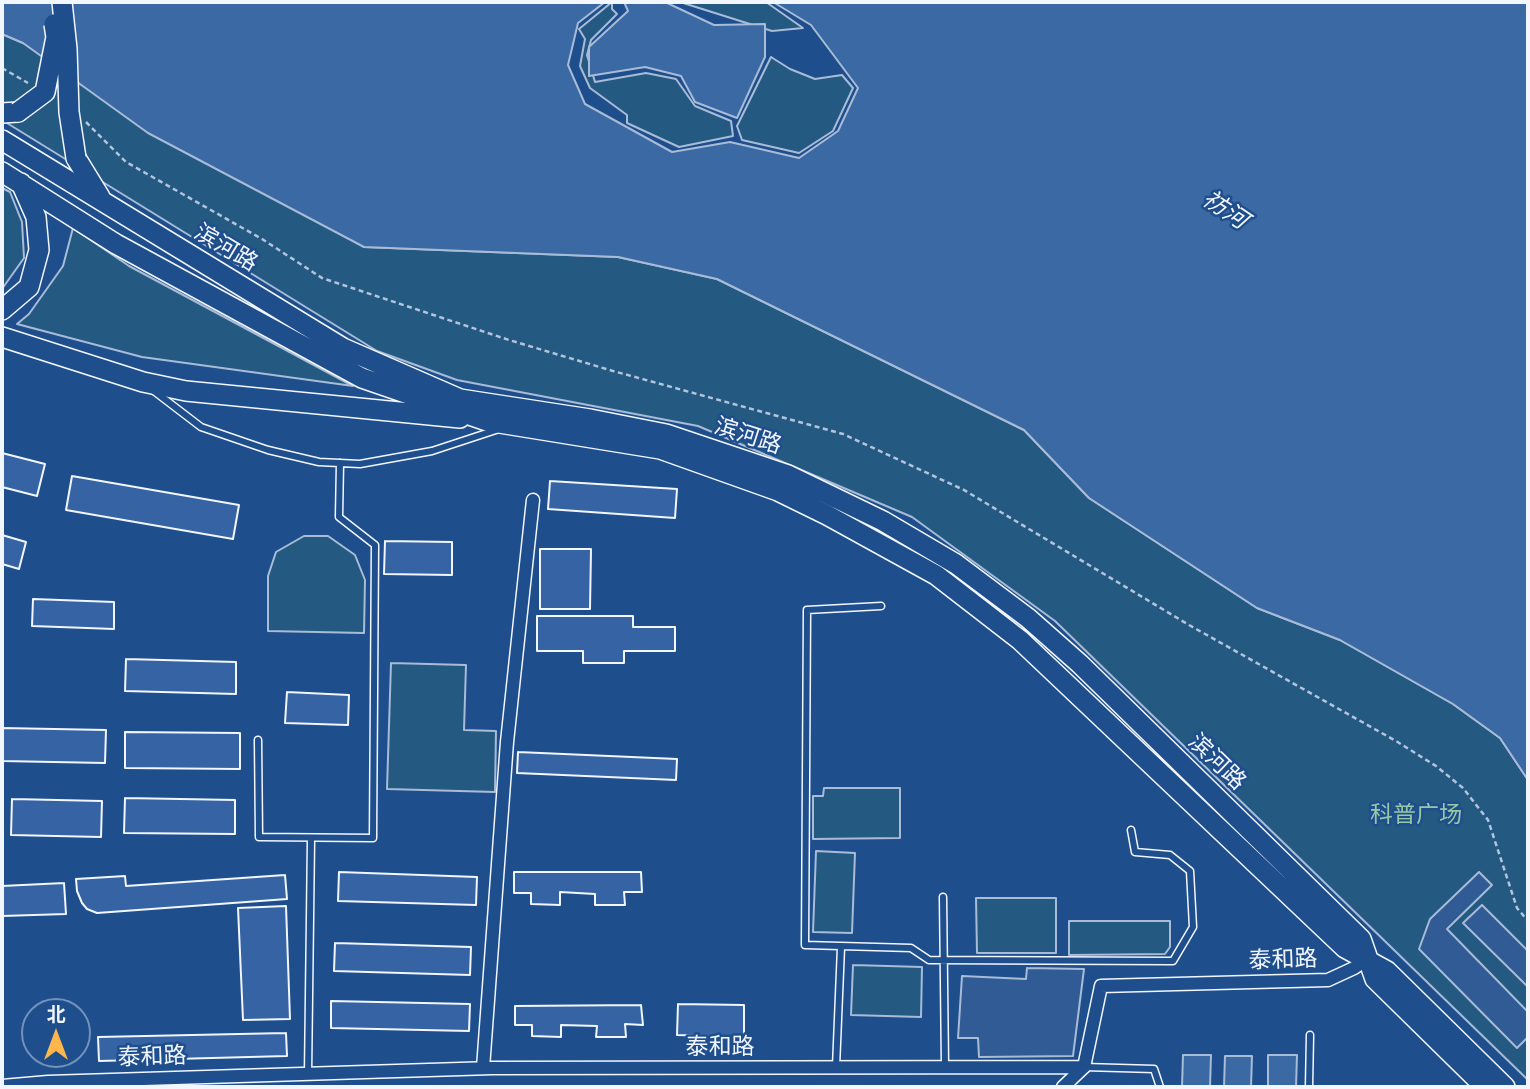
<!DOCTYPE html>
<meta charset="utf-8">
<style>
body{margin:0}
#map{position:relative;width:1530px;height:1089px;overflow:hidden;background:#1f4e8c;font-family:Raleway,"Noto Sans SC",sans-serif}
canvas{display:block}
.frame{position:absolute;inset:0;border:4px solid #f2f6ff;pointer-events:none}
.north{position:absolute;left:21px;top:998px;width:70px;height:70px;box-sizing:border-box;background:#1f4e8c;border:2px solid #7391ba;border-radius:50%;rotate:0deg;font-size:19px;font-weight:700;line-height:28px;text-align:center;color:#f2f6ff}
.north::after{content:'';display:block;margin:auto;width:24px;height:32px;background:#ffb74d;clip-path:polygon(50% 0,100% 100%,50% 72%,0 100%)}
</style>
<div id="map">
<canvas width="1530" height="1089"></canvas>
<div class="frame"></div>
<div class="north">北</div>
</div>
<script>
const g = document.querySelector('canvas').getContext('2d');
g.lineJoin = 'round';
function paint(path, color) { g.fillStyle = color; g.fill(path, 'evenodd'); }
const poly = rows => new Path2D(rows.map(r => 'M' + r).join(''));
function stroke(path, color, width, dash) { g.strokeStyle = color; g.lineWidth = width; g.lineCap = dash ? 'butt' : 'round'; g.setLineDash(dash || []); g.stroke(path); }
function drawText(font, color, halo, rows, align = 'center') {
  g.font = font + ' Raleway,"Noto Sans SC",sans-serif'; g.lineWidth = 5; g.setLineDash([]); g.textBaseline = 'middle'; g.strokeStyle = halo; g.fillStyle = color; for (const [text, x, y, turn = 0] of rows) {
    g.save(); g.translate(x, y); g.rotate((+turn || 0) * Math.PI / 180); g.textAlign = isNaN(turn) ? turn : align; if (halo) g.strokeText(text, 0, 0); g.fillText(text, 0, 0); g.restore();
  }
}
const green = poly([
 [612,2,612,9,617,14,591,40,587,55,595,82,646,73,676,79,695,106,731,121,733,136,679,147,627,123,627,115,590,88,580,66,585,39,579,29,612,2],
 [680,2,766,2,803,28,772,31,680,2],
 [2,34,23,43,364,247,618,257,717,279,1024,430,1089,498,1257,608,1340,640,1453,704,1500,738,1528,780,1528,1080,1055,621,912,517,698,426,457,380,377,351,2,120,2,34],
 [771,57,790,69,815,79,842,75,853,88,833,131,799,153,742,140,737,126,771,57],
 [2,188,10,192,22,222,24,258,2,289,2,188],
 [73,228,129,266,353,386,142,357,17,324,29,314,63,266,73,228],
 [304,536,328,536,355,555,365,580,364,633,268,631,268,576,276,552,304,536],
 [391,663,466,665,464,730,496,731,495,792,387,789,391,663],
 [824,788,900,788,900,838,813,839,813,796,823,796,824,788],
 [816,851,855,853,852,933,813,932,816,851],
 [976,898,1056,898,1056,953,977,953,976,898],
 [1069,921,1170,921,1170,947,1165,954,1069,955,1069,921],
 [853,965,922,967,921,1017,851,1015,853,965]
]);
const parking = poly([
 [1479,872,1492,885,1447,929,1528,1012,1528,1037,1517,1048,1419,949,1430,919,1479,872],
 [1482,905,1528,951,1528,987,1463,923,1482,905],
 [1027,968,1084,969,1073,1056,979,1057,978,1038,958,1038,962,976,1026,979,1027,968]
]);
const water = poly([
 [2,2,605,2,578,23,568,65,585,104,672,152,730,142,799,158,838,131,858,88,811,25,773,2,1528,2,1528,780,1500,738,1453,704,1340,640,1257,608,1089,498,1024,430,717,279,618,257,364,247,148,133,23,43,2,34,2,2],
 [624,2,665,2,714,25,765,24,765,57,737,118,695,102,681,76,645,67,589,76,589,47,628,11,624,2],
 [1183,1055,1211,1055,1210,1087,1182,1087,1183,1055],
 [1268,1055,1297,1055,1296,1087,1268,1087,1268,1055],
 [1225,1056,1252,1056,1251,1087,1224,1087,1225,1056]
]);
const building = poly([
 [2,453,45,464,37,496,2,487,2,453],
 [72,476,239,505,233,539,66,510,72,476],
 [550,481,677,489,675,518,548,509,550,481],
 [2,535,26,542,19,569,2,564,2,535],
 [385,541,452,542,452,575,384,574,385,541],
 [540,549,591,549,590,609,540,609,540,549],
 [33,599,114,602,114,629,32,626,33,599],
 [537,616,633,616,633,627,675,627,675,651,624,651,624,663,583,663,583,651,537,651,537,616],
 [126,659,236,662,236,694,125,691,126,659],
 [287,692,349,695,348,725,285,723,287,692],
 [2,728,106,730,105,763,2,761,2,728],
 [125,732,240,733,240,769,125,768,125,732],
 [518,752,677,759,676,780,517,773,518,752],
 [125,798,235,800,235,834,124,833,125,798],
 [12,799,102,801,101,837,11,835,12,799],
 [339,872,477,877,476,905,338,901,339,872],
 [514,872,641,872,642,892,624,892,625,905,595,905,595,894,560,892,560,905,531,904,531,893,514,893,514,872],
 [285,875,287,899,97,913,87,909,82,903,77,891,76,879,125,876,126,886,285,875],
 [64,883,66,914,2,916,2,886,64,883],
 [286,906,290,1019,243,1020,238,908,286,906],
 [335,943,471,947,470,975,334,971,335,943],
 [331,1001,470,1004,469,1031,331,1028,331,1001],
 [678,1004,744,1005,744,1037,677,1035,678,1004],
 [641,1005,643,1025,625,1024,626,1037,596,1037,597,1026,561,1025,561,1037,532,1036,532,1025,515,1025,515,1006,641,1005],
 [286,1033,287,1056,99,1061,98,1037,286,1033]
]);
const path = poly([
 [2,68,28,83],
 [86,122,126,162,262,239,322,278,509,340,613,371,843,434,964,490,1189,625,1396,741,1436,766,1463,788,1488,820,1517,908,1528,921]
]);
const service = poly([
 [154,391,201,427,268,450,319,462,360,464,432,451,499,429],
 [881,606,807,610,805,945,911,948,929,960,1173,961,1193,927,1190,871,1170,855,1135,852,1131,830],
 [258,740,259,837,373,838,375,545,339,517,340,463],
 [943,897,945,1066],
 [836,1067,841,947],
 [1084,1067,1154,1069,1160,1087],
 [308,1074,311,839],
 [1309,1087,1310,1035]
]);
const minor = poly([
 [483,1068,507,742,533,500],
 [2,1086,48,1082,492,1068,1084,1067,1101,986,1328,980,1354,968,1367,959],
 [1063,1087,1084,1067]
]);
const primary = poly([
 [2,113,18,112],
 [2,140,343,348,460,399,590,419,666,434,788,475,883,521,956,564,1028,618,1080,664,1361,939,1375,979,1485,1087],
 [76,158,100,197],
 [2,172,116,244,362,378,487,421,660,449,778,491,827,515,936,575,1020,640,1345,948,1387,971,1505,1087],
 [2,310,29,287,39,250,36,217,21,183],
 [2,337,143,382,186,391,460,418]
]);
const primaryBridge = poly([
 [62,2,67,49,69,112,76,158],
 [18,112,45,92,56,37,54,24]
]);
const streetNames = [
 ["滨河路",226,248,31],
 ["滨河路",748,436,18],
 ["滨河路",1217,762,44],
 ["泰和路",1283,960,-2],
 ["泰和路",720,1047],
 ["泰和路",152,1057,-2]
];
const parkNames = [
 ["科普广场",1416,815]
];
const waterNames = [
 ["祊河",1225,210,34]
];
paint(green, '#245a82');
stroke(green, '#a8bbd7', 2);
paint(parking, '#305b95');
stroke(parking, '#a8bbd7', 2);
paint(water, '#3b69a3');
stroke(water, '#a8bbd7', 2);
paint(building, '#3563a3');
stroke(building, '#f2f6ff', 2);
stroke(service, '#f2f6ff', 9);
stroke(minor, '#f2f6ff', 15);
stroke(primary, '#f2f6ff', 22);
stroke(path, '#b3c4dc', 2.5, [5, 3.5]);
stroke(service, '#1f4e8c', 6);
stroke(minor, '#1f4e8c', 12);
stroke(primary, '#1f4e8c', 19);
stroke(primaryBridge, '#f2f6ff', 22, []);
stroke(primaryBridge, '#1f4e8c', 19);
drawText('23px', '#f2f6ff', '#1f4e8c', streetNames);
drawText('23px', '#97c8a6', '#1f4e8c', parkNames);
drawText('italic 24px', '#f2f6ff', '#1f4e8c', waterNames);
</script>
